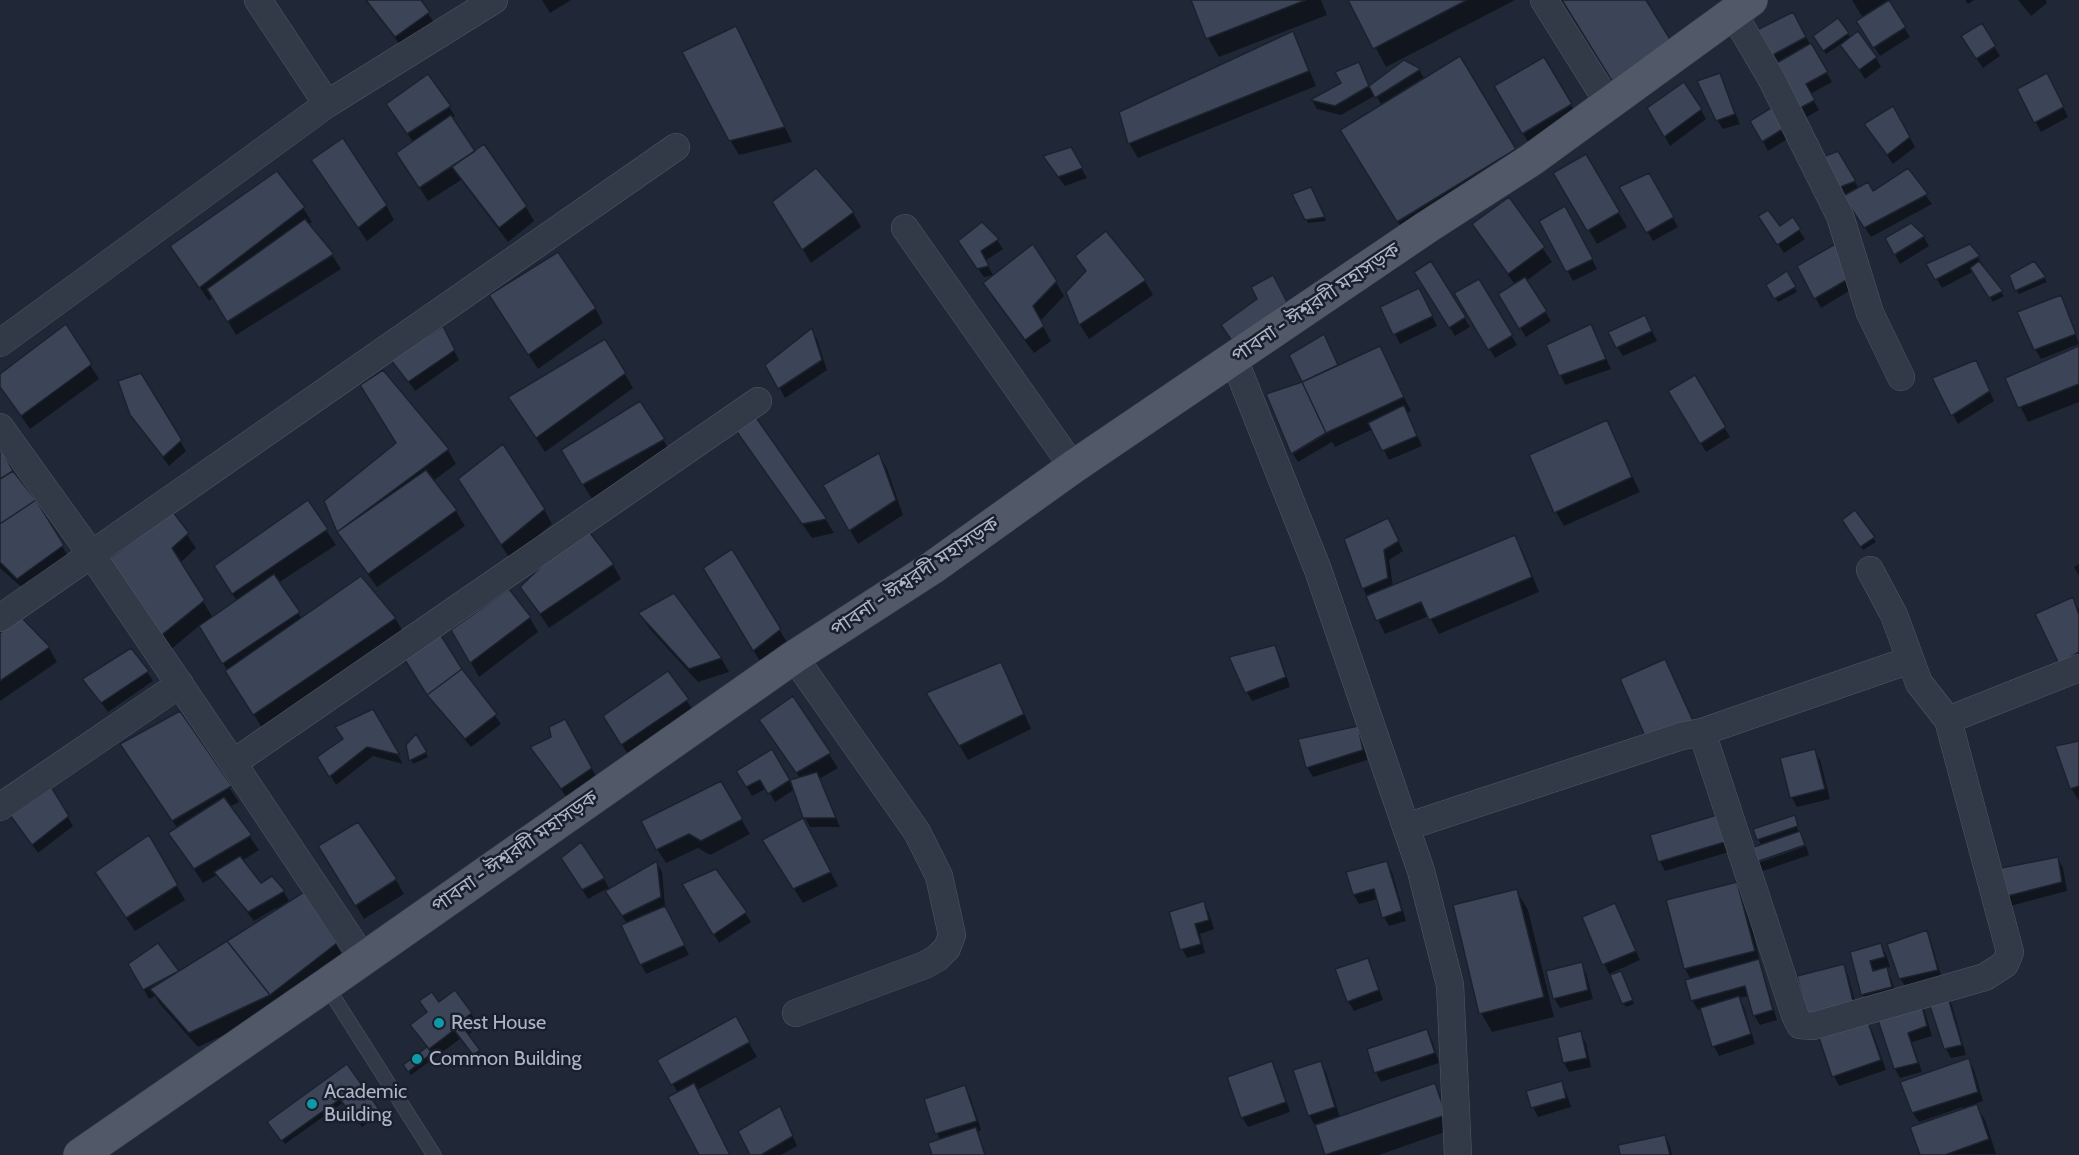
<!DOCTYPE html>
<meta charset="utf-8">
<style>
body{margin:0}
canvas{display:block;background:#202837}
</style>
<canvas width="2079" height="1155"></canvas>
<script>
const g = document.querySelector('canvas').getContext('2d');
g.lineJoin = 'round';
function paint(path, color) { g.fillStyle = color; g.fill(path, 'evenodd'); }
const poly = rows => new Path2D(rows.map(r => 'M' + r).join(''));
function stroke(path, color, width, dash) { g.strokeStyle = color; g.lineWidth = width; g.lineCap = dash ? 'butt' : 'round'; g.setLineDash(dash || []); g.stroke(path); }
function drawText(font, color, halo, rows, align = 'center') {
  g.font = font + ' Cabin,"Noto Sans Bengali",sans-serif'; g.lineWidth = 5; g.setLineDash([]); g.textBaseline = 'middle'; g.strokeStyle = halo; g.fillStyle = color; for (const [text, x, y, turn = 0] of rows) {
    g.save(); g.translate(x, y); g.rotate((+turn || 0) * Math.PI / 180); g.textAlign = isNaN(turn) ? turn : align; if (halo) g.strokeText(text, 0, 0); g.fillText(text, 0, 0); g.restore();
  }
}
const shadow = poly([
 [365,0,419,0,437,27,405,51],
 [542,0,571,0,550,13],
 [1193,0,1321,0,1327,15,1219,57,1208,38],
 [1350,0,1515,0,1386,67],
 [1852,0,1891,0,1888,2,1910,37,1880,56,1863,30,1863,18],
 [1965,0,1974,0,1968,4],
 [2018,0,2046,0,2047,3,2031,16],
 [1798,23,1832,82,1810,94,1819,110,1807,117,1759,31],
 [1981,25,2000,56,1983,68,1968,46],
 [1292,33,1300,48,1316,86,1138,158,1129,143,1121,113],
 [1848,34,1851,39,1876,58,1881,67,1865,79,1841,44,1826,54,1815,37],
 [744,42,792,142,739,155,730,140],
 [1459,58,1526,169,1409,240,1353,149,1382,106,1376,95,1341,115,1317,109,1312,100,1343,83,1358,64,1370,87,1404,62,1420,71,1425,80],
 [1544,59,1579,119,1531,147,1496,87],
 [1719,75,1740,124,1723,129,1717,120],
 [2052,85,2068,117,2041,132,2019,90],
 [1778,106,1795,134,1768,151,1752,122],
 [449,107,455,116,451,118,475,153,526,207,534,221,508,242,461,180,428,201,407,168,414,143,393,114],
 [1649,108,1701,110,1706,119,1670,146],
 [1893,108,1915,147,1893,164,1866,125],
 [1070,149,1087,178,1065,186,1050,166],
 [1838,153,1859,189,1873,193,1907,170,1932,204,1871,237,1850,205,1823,170],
 [1585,156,1627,227,1597,244,1556,173],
 [313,161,386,205,394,220,367,241],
 [1648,175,1678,227,1653,241,1621,188],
 [1312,193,1326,221,1308,223,1306,219],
 [1509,200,1552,262,1526,281,1551,321,1526,337,1500,295,1515,285,1474,225],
 [303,208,312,222,308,225,332,255,341,269,236,335,214,297,209,301,172,247],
 [853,213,861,227,811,263,783,217],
 [1570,218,1597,269,1573,281,1541,221],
 [982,224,997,240,1003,249,985,261,993,275,984,277,965,251],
 [1911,225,1924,237,1929,246,1900,264,1887,239],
 [1766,226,1799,230,1805,239,1784,253],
 [1837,245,1859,285,1821,308,1799,267],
 [1970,246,1984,266,1982,267,2004,296,1993,302,1974,271,1942,288,1928,264],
 [1077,257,1145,281,1153,295,1089,339,1080,325,1067,292,1086,273],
 [1431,263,1470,327,1455,336,1416,272],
 [2034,263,2047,282,2019,294,2016,290],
 [1786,273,1797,292,1778,302,1768,285],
 [1478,281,1517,345,1495,358,1456,294],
 [1056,282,1064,296,1040,321,1051,341,1034,353,993,298,985,284],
 [1424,299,1437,326,1400,344,1382,308],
 [2065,307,2079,344,2041,359,2035,349],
 [595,308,603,323,538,369,499,310],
 [1645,317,1657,341,1623,356,1617,347],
 [1591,326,1611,369,1565,385,1548,346],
 [66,327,99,379,30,429,0,386,0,375],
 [812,331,817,339,827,370,785,398,767,365],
 [447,337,459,360,415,391,393,360],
 [1329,346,1339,367,1379,348,1411,411,1407,413,1422,446,1389,460,1373,429,1335,447,1332,442,1298,462,1293,454,1333,430,1304,383,1290,355],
 [2079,348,2079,402,2028,422,2007,379],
 [1981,371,1994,401,1958,424,1934,379],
 [383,372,448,450,456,464,433,481,456,511,465,526,377,587,347,546,338,531,398,443],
 [625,374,633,388,545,452,519,412],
 [1694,377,1730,437,1706,452,1670,391],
 [640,403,672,454,592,499,571,465],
 [131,414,180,441,186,451,169,466],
 [754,418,826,520,834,533,812,538,748,446],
 [1606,422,1640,492,1564,526,1556,512],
 [0,450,12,472,35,501,71,561,27,592,0,568],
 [879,455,887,469,903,515,858,544,850,530],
 [468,493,544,509,552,524,510,559],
 [307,502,336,545,278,583,302,619,395,618,406,637,265,733,200,625,168,652,119,574,173,515,196,548,180,563,213,618,237,601,224,581],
 [1844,520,1873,538,1876,542,1863,550],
 [1393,530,1403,551,1389,560,1393,587,1515,537,1523,552,1539,592,1439,634,1429,616,1385,634,1363,588,1346,540],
 [732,551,788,644,762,665,705,568],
 [2079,564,2079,576,2074,567],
 [613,565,621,579,549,628,522,587],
 [2073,599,2079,610,2079,664,2065,672],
 [640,614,721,658,729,672,698,682,649,628],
 [530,618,538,632,479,677,453,631],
 [22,620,49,648,57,662,0,701,0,635],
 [1274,647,1280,656,1290,687,1252,701,1247,692],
 [1001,664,1009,678,1031,729,968,760,928,693],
 [412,670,461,670,501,724,471,747,434,704],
 [147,672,153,681,108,712,84,679],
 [667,673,696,714,631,759,613,731],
 [372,711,403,764,373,756,336,785,319,757,345,740],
 [179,713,239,802,229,807,259,850,242,861,261,885,271,878,284,892,290,903,336,944,344,958,278,1010,198,1047,160,1004,155,996,149,999,130,964,158,945,179,973,278,911,276,908,254,921,217,875,203,883,170,833,178,829,122,745],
 [565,721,597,778,567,798,538,757],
 [761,721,829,754,838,768,819,779,840,827,810,827,805,817,795,789,775,802,767,788,752,796,738,772,789,780,792,787,800,778],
 [1357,727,1363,737,1367,760,1313,777,1307,767],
 [416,736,428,757,413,764,407,746],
 [2079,742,2079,801,2071,788],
 [1814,751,1820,760,1830,799,1797,807,1792,798,1782,759],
 [720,783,750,834,710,855,698,848,666,863,657,849],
 [50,787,73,826,38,853,18,825],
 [1716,816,1729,852,1665,871,1660,862,1652,836],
 [1796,821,1798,831,1805,843,1757,860,1762,846,1758,839],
 [811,834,838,886,803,903,772,855],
 [148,837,185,900,135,931,105,887],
 [320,846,396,880,404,894,364,919],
 [1806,846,1809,855,1763,871,1758,863],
 [2058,858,2063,868,2067,891,2010,906,2005,896],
 [1387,862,1392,872,1406,921,1389,926,1384,917,1378,899,1359,904,1354,895],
 [657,863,662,872,665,906,689,955,646,974,641,964,627,924,606,889,588,899,568,868,604,879,610,890],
 [716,871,751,922,719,943,684,884],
 [1736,883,1745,898,1761,966,1777,1020,1760,1025,1754,1015,1749,996,1739,998,1744,1007,1755,1044,1719,1056,1714,1046,1702,1009,1698,1010,1692,1000,1691,980,1685,969],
 [1516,890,1528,910,1554,1017,1492,1032,1481,1013],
 [1203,903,1209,913,1214,929,1200,934,1205,953,1187,958,1182,949],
 [1615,905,1640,960,1609,974,1584,918],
 [1926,932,1931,941,1942,979,1906,988,1900,978],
 [1881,945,1886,954,1890,967,1886,968,1891,978,1897,996,1868,1004,1863,995,1852,953],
 [1367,960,1372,969,1383,1000,1354,1011,1348,1001],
 [1581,964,1586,973,1593,999,1560,1008,1554,998],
 [1843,966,1848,975,1859,1015,1815,1027],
 [1623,977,1634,1004,1626,1007,1623,1003],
 [1946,995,1952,1005,1966,1055,1951,1058,1946,1049,1929,998],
 [1919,999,1924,1009,1932,1036,1912,1042,1922,1072,1900,1078,1895,1069],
 [421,1002,439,1004,471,1013,477,1023,469,1028,472,1032,467,1036,484,1060,479,1064,460,1039,411,1075,405,1065,428,1048,412,1025,428,1013],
 [735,1018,757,1057,697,1090,730,1155,700,1155,678,1093,659,1060],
 [1868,1023,1873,1033,1886,1070,1839,1086,1834,1076],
 [1427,1031,1432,1040,1439,1063,1381,1082,1376,1072,1368,1050],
 [1580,1033,1586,1043,1591,1067,1569,1072,1564,1063],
 [1969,1060,1974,1070,1983,1101,1975,1104,1985,1120,1996,1154,1922,1155,1964,1110,1963,1107,1919,1122,1913,1113],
 [1272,1063,1277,1072,1290,1112,1248,1127,1242,1117],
 [1320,1063,1326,1072,1340,1118,1435,1085,1443,1100,1453,1129,1379,1155,1327,1155,1316,1124,1314,1124,1309,1115],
 [346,1066,380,1114,362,1127,344,1102,285,1144,271,1126],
 [1561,1082,1566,1092,1571,1107,1538,1117,1533,1107],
 [964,1087,970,1096,981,1130,977,1132,986,1155,934,1155,941,1141,937,1133],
 [785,1118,797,1146,781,1155,751,1155],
 [1665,1136,1670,1146,1672,1155,1621,1155]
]);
const building = poly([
 [366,0,421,0,430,12,395,37,366,0],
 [1191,0,1306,0,1206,39,1191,0],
 [1348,0,1467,0,1373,49,1348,0],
 [1562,0,1646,0,1673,44,1612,81,1562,0],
 [1889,0,1906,27,1873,48,1856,21,1889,0],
 [1793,12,1806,37,1771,56,1757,30,1793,12],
 [1838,18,1849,33,1823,51,1813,36,1838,18],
 [1982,23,1996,46,1976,59,1961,36,1982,23],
 [736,26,785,127,729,141,682,52,736,26],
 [1293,31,1309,71,1128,144,1119,112,1293,31],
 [1858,31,1877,57,1859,70,1840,45,1858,31],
 [1811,43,1828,72,1806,84,1815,100,1800,108,1775,64,1811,43],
 [1460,56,1516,149,1397,222,1340,130,1460,56],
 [1544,57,1572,104,1522,134,1494,86,1544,57],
 [1404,60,1421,69,1375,98,1369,86,1404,60],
 [1359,62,1369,86,1335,106,1310,100,1341,83,1335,72,1359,62],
 [1720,73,1735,114,1716,121,1697,81,1720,73],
 [2047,73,2064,107,2034,123,2017,89,2047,73],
 [428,74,451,106,407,134,386,104,428,74],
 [1684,82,1702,109,1664,137,1647,108,1684,82],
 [1779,103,1791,124,1762,142,1750,121,1779,103],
 [1893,106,1910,137,1887,155,1864,124,1893,106],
 [451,115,475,151,419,188,396,153,451,115],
 [343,138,387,205,358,228,311,160,343,138],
 [484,144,527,206,499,228,452,167,484,144],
 [1071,147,1083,168,1058,177,1043,156,1071,147],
 [1838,151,1856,181,1835,189,1816,160,1838,151],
 [1586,154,1620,212,1587,231,1553,173,1586,154],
 [816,168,854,212,802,250,772,202,816,168],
 [1908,168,1928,194,1864,228,1843,196,1868,182,1873,191,1908,168],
 [277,171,305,207,199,288,170,246,277,171],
 [1649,173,1674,217,1646,233,1619,187,1649,173],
 [1311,187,1325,217,1305,220,1292,194,1311,187],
 [1509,197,1545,247,1508,274,1472,224,1509,197],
 [1565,206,1593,259,1566,272,1539,221,1565,206],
 [1768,210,1780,226,1793,217,1801,229,1777,245,1758,216,1768,210],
 [305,219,334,254,227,322,207,289,305,219],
 [982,222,999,239,981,251,989,266,977,269,958,241,982,222],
 [1911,223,1925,236,1894,255,1885,238,1911,223],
 [1106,231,1146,280,1079,325,1066,292,1086,271,1075,256,1106,231],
 [1837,243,1855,275,1814,299,1797,266,1837,243],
 [1033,244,1057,281,1033,306,1044,326,1025,340,983,283,1033,244],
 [1970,244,1980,256,1935,280,1926,264,1970,244],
 [558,252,596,308,528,355,489,295,558,252],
 [1431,261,1466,317,1449,328,1414,272,1431,261],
 [1979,261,2003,291,1989,298,1970,268,1979,261],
 [2034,261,2046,277,2015,291,2009,275,2034,261],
 [1787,271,1796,287,1774,299,1766,285,1787,271],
 [1273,275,1287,302,1232,341,1221,325,1257,299,1251,287,1273,275],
 [1525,277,1547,311,1519,329,1498,294,1525,277],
 [1479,279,1513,335,1488,350,1454,293,1479,279],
 [1419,288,1433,316,1393,335,1380,307,1419,288],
 [2061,295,2076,334,2034,350,2017,312,2061,295],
 [1645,315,1652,331,1616,348,1608,332,1645,315],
 [66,324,92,364,21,416,0,387,0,374,66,324],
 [1591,324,1606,359,1559,376,1546,345,1591,324],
 [443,326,455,350,408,382,391,360,443,326],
 [812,328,822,360,778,389,765,365,812,328],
 [1324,334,1338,365,1302,382,1289,355,1324,334],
 [605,339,626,373,536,438,508,397,605,339],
 [1380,346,1404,397,1326,433,1302,382,1380,346],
 [2079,346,2079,384,2018,408,2005,378,2079,346],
 [1976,360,1990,391,1951,416,1932,378,1976,360],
 [383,370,449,449,337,532,324,501,396,443,360,385,383,370],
 [141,373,182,440,163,457,130,415,118,381,141,373],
 [1695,375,1726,427,1700,444,1668,391,1695,375],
 [1302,382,1326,433,1291,454,1266,394,1302,382],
 [640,401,665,439,582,485,561,450,640,401],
 [1404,405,1417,436,1382,451,1368,423,1404,405],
 [755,416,827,519,802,524,737,432,755,416],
 [1607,420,1632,477,1554,513,1529,455,1607,420],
 [503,444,545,509,501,545,458,479,503,444],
 [0,447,13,471,0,479,0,447],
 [879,453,896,500,849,531,823,485,879,453],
 [426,470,457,510,368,574,337,532,426,470],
 [13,471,36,500,0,524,0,479,13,471],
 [36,500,64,545,17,579,0,562,0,524,36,500],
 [308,500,328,529,232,594,214,566,308,500],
 [1855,510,1875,537,1860,547,1842,520,1855,510],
 [173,512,189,533,172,548,205,600,158,638,109,559,173,512],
 [1388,518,1399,541,1384,550,1388,578,1362,589,1344,539,1388,518],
 [584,525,614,564,540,614,520,587,584,525],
 [1515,535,1532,577,1429,620,1421,602,1376,621,1366,596,1515,535],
 [732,549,781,629,753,651,703,568,732,549],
 [274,574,300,612,222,664,199,626,274,574],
 [361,576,396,618,253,715,225,671,361,576],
 [509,589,531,617,470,663,451,630,509,589],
 [674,593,722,658,689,669,638,613,674,593],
 [2073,597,2079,615,2079,652,2059,664,2035,614,2073,597],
 [22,618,50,647,0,681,0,633,22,618],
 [440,634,462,669,427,695,405,660,440,634],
 [1275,645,1286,677,1245,693,1229,657,1275,645],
 [131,648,149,671,101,703,82,679,131,648],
 [1665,659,1694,723,1648,743,1620,679,1665,659],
 [1001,662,1024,714,959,746,926,693,1001,662],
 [462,669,497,714,465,739,427,695,462,669],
 [668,671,689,699,621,745,603,716,668,671],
 [793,696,831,753,796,773,759,720,793,696],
 [373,709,400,755,367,747,329,777,317,757,343,739,335,727,373,709],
 [180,711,232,786,172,821,120,744,180,711],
 [565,719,592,768,561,789,530,747,551,737,549,727,565,719],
 [1358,726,1363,750,1306,768,1298,739,1358,726],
 [416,734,427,752,409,761,406,745,416,734],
 [2079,741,2079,786,2070,789,2055,746,2079,741],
 [772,749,790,780,768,794,760,780,746,787,736,771,772,749],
 [1815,749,1825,789,1790,798,1780,758,1815,749],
 [817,772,836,818,803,818,790,780,817,772],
 [721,781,743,819,701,841,689,834,656,850,641,821,721,781],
 [50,785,69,816,32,845,10,815,50,785],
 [224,797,252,835,194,869,168,833,224,797],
 [1717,815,1725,842,1658,862,1650,835,1717,815],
 [1795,815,1798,826,1757,840,1753,829,1795,815],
 [803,818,831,872,793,889,762,840,803,818],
 [358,822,397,879,355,906,318,846,358,822],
 [1800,831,1805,845,1756,862,1751,848,1800,831],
 [149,835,178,885,126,918,95,872,149,835],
 [581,842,605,878,582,890,561,858,581,842],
 [240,856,261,883,272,876,285,891,248,912,214,872,240,856],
 [2058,857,2062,882,2004,897,1996,869,2058,857],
 [657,861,661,897,622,916,605,891,657,861],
 [1387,861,1402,911,1382,918,1374,889,1353,895,1346,872,1387,861],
 [716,869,747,912,713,935,682,884,716,869],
 [1737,882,1755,951,1684,969,1666,900,1737,882],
 [1517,889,1544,997,1479,1014,1453,905,1517,889],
 [304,892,337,943,270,995,227,941,304,892],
 [1204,901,1209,920,1195,924,1201,944,1180,950,1169,912,1204,901],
 [1615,903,1636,951,1602,965,1582,917,1615,903],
 [665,906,685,945,640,965,621,925,665,906],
 [1927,930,1938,970,1899,979,1887,944,1927,930],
 [227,941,270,995,189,1033,150,989,227,941],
 [158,943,179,971,143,990,128,964,158,943],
 [1881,943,1885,957,1870,961,1873,971,1887,967,1892,987,1861,995,1850,952,1881,943],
 [1368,958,1379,990,1347,1002,1335,969,1368,958],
 [1759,959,1773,1010,1753,1016,1745,986,1691,1001,1685,980,1759,959],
 [1582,962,1588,990,1553,999,1546,971,1582,962],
 [1844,964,1854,1005,1808,1018,1797,976,1844,964],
 [1621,971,1633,1000,1622,1004,1610,975,1621,971],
 [455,990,472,1013,465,1018,468,1022,462,1026,480,1050,473,1055,454,1030,429,1049,410,1025,427,1012,419,1001,432,992,439,1002,455,990],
 [1947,994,1962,1045,1944,1049,1927,997,1947,994],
 [1739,996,1751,1034,1712,1047,1700,1008,1739,996],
 [1920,998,1927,1026,1908,1033,1918,1063,1894,1069,1875,1011,1920,998],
 [736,1016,750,1042,671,1085,657,1060,736,1016],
 [1868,1022,1881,1060,1832,1077,1819,1038,1868,1022],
 [1427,1029,1435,1053,1374,1073,1367,1049,1427,1029],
 [1581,1031,1587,1058,1563,1063,1557,1037,1581,1031],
 [427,1047,432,1053,408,1072,403,1065,427,1047],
 [1969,1058,1978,1092,1912,1113,1900,1082,1969,1058],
 [1272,1061,1286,1102,1241,1118,1227,1077,1272,1061],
 [1321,1061,1335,1107,1308,1116,1293,1070,1321,1061],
 [347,1064,379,1109,358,1124,340,1099,281,1141,267,1122,347,1064],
 [1562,1081,1566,1098,1531,1108,1526,1091,1562,1081],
 [694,1083,730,1155,699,1155,668,1097,694,1083],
 [1435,1083,1446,1115,1325,1155,1315,1125,1435,1083],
 [965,1085,977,1121,935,1134,924,1099,965,1085],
 [1977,1104,1989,1139,1945,1155,1920,1155,1910,1127,1977,1104],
 [780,1106,793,1136,761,1155,750,1155,738,1131,780,1106],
 [976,1127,985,1155,932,1155,928,1143,976,1127],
 [1665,1135,1670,1155,1620,1155,1618,1145,1665,1135]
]);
const service = poly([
 [326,985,434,1155]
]);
const minor = poly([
 [258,0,327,104],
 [1544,0,1609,104],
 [1733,13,1771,78,1840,216,1870,313,1901,377],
 [905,228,1073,467],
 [0,343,327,104,494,0],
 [1234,359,1318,570,1421,871,1450,985,1458,1155],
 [0,427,92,555,233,763,363,958],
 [1870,570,1894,615,1919,683,1948,720,2079,668],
 [0,618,676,147],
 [794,657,917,832,939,876,952,935,947,948,937,958,925,965,796,1013],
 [1702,732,1795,1015,1800,1025,1813,1026,1985,977,2005,964,2010,952,1948,720],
 [233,763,758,401],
 [0,807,180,684],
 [1406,827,1682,736,1702,732,1910,660]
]);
const primary = poly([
 [80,1155,326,985,794,657,932,568,1073,467,1427,227,1531,160,1751,0]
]);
const markers = [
 [439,1023,6,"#0f9aa8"],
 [417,1059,6,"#0f9aa8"],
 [312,1104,6,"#0f9aa8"]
];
const streetNames = [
 ["পাবনা - ঈশ্বরদী মহাসড়ক",1316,303,-34],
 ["পাবনা - ঈশ্বরদী মহাসড়ক",915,577,-34],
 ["পাবনা - ঈশ্বরদী মহাসড়ক",515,852,-35]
];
const poiNames = [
 ["Rest House",451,1023],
 ["Common Building",429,1059],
 ["Academic",324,1092],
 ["Building",324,1115]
];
paint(shadow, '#0007');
paint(building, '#3c4557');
stroke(building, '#1b212e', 1.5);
stroke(service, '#515765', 15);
stroke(minor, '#515765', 28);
stroke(primary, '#3d4351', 34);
stroke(service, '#333a47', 14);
stroke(minor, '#333a47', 27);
stroke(primary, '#515867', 33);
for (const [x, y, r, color] of markers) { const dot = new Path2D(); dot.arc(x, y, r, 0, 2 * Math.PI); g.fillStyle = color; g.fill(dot); stroke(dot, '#191f2c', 2); }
drawText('20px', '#adb4c4', '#191f2c', streetNames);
drawText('20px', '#adb4c4', '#191f2c', poiNames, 'left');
</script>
